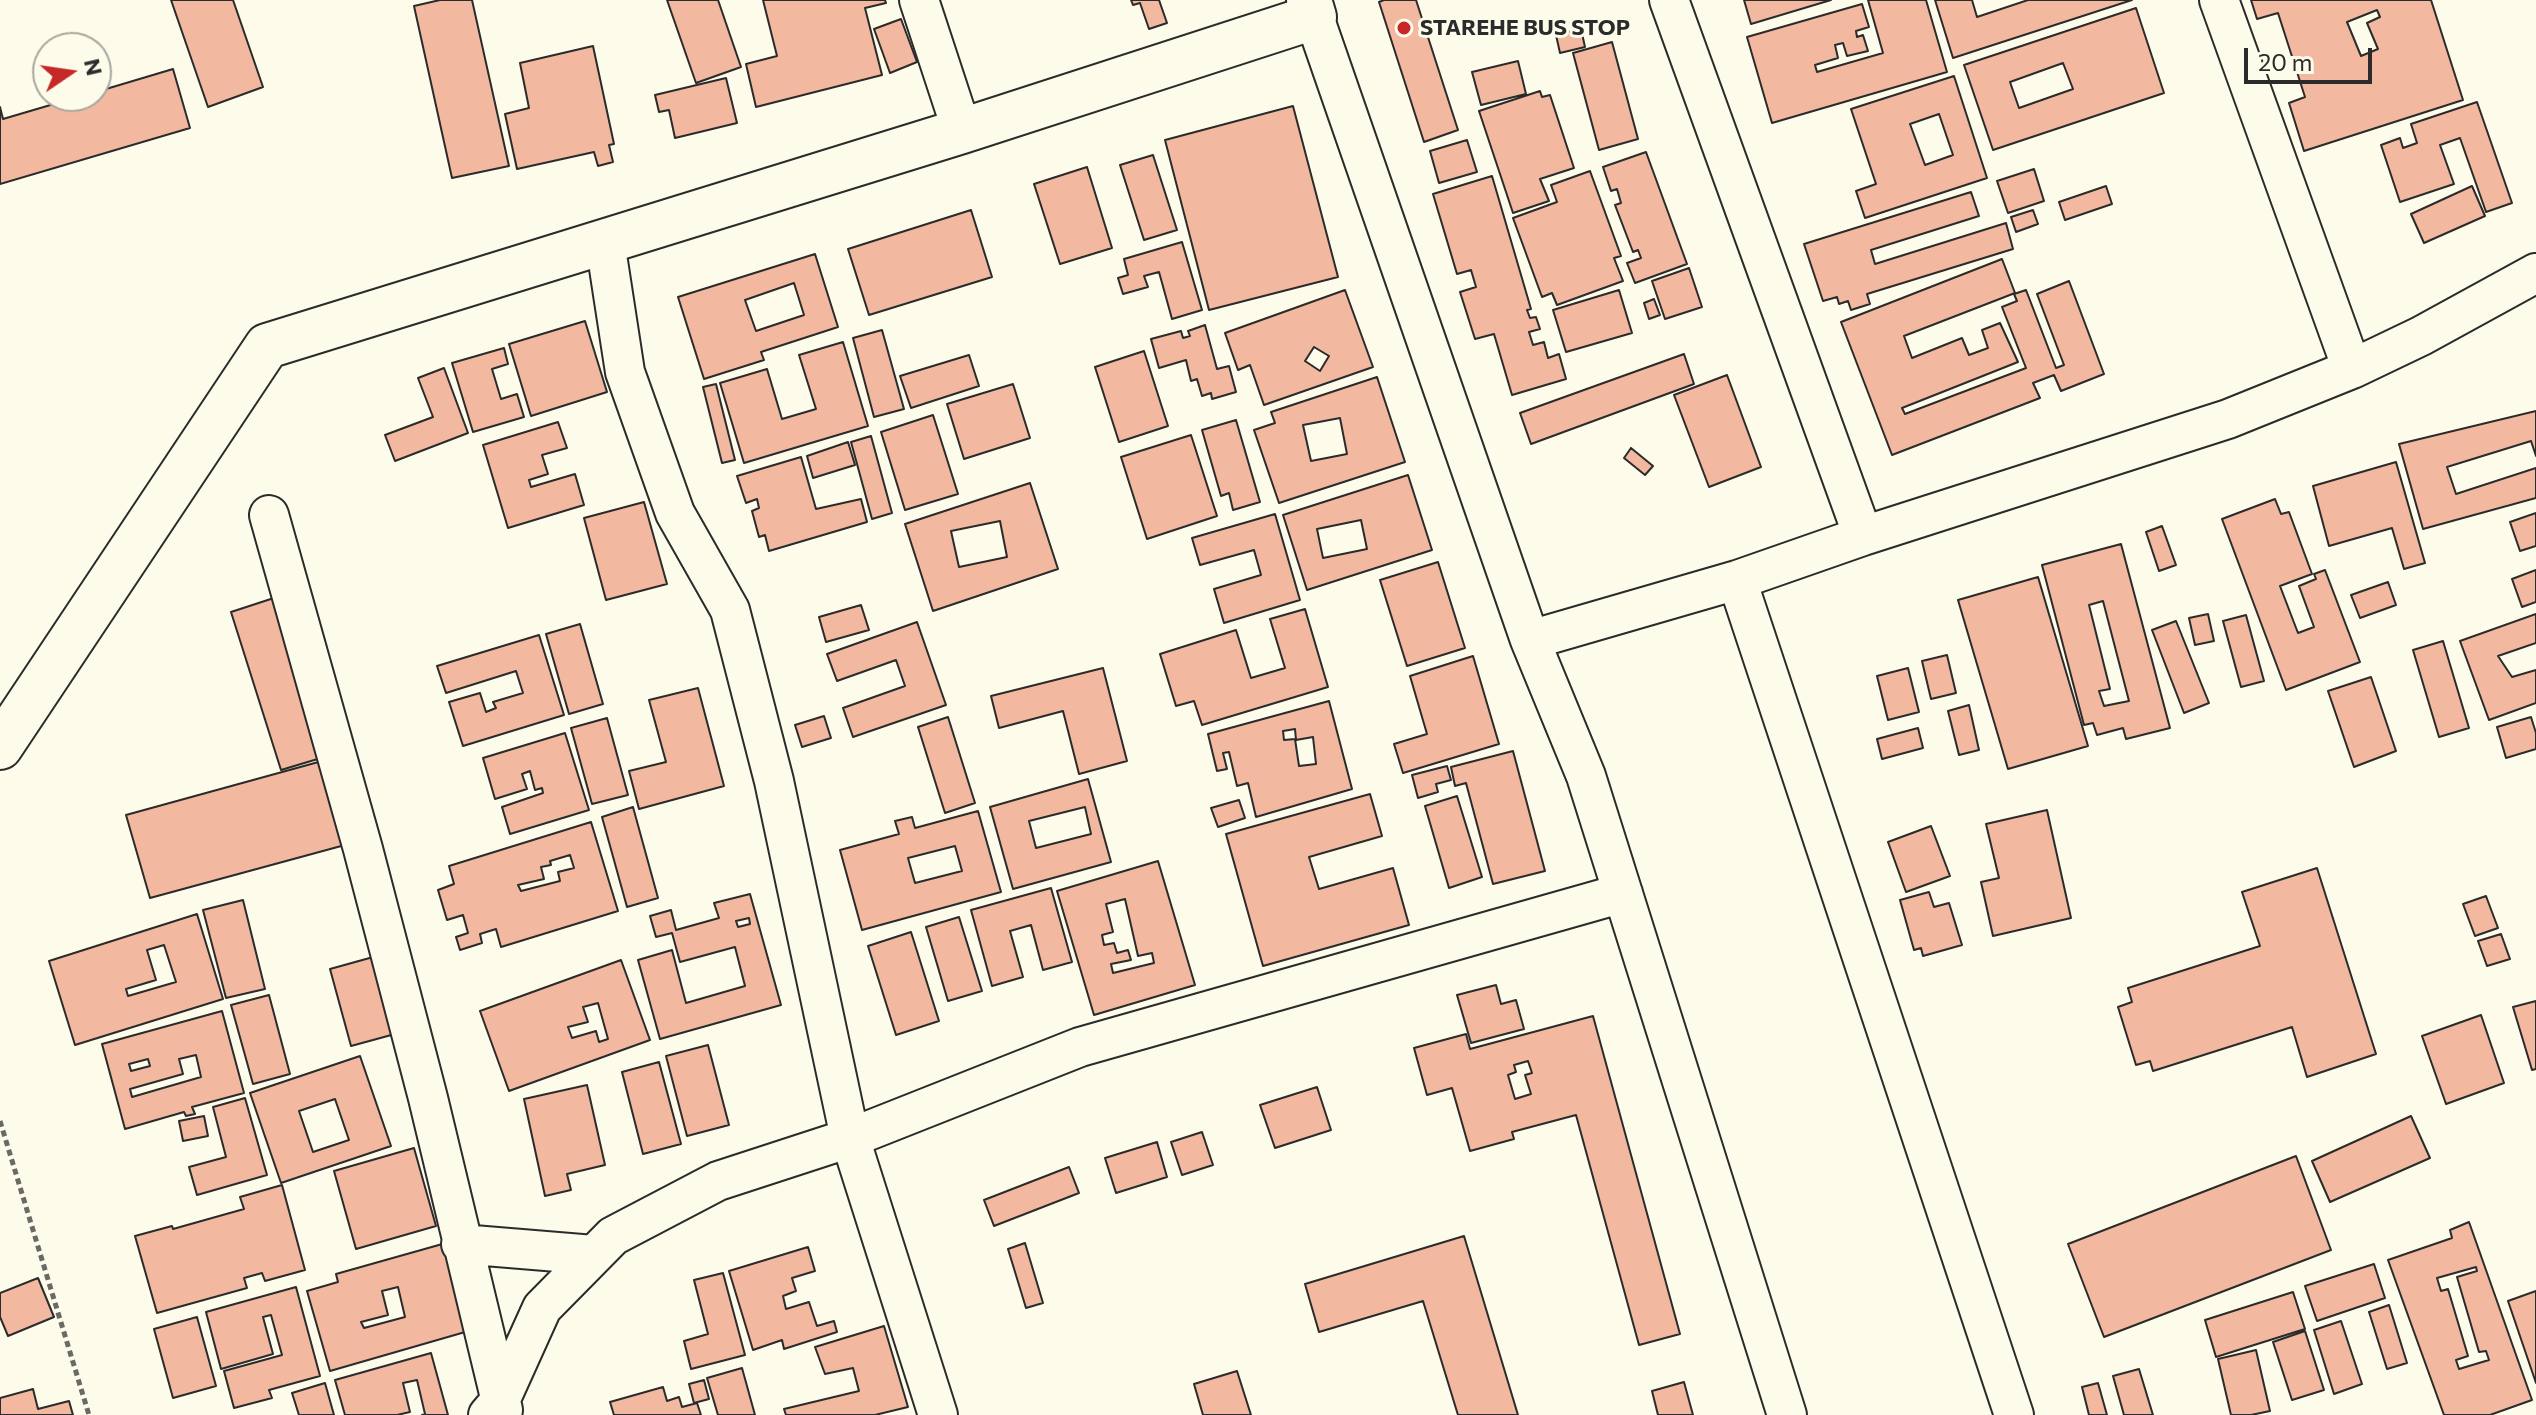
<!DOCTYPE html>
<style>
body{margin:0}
#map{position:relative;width:2536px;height:1415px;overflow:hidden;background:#fdfbea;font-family:Commissioner,sans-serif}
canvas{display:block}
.north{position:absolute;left:32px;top:32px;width:80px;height:80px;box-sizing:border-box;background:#fdfbea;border:2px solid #a9a89e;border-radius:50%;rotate:77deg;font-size:22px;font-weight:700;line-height:32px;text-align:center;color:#2b2b2b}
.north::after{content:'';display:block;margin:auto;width:28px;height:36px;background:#c62828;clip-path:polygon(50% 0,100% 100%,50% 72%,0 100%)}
.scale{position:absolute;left:2244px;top:48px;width:128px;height:36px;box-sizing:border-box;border:4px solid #2b2b2b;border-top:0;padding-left:10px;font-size:24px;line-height:28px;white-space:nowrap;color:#2b2b2b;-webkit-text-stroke:6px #fdfbea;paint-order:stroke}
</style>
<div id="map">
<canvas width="2536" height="1415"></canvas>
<div class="north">N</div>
<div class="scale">20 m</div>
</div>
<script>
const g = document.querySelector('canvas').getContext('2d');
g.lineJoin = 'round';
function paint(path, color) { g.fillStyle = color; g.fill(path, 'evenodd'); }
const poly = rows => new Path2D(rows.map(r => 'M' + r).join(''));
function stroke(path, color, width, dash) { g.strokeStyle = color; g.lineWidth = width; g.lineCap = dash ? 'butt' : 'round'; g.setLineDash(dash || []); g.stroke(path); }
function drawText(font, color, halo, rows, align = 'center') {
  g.font = font + ' Commissioner,sans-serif'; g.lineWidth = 6; g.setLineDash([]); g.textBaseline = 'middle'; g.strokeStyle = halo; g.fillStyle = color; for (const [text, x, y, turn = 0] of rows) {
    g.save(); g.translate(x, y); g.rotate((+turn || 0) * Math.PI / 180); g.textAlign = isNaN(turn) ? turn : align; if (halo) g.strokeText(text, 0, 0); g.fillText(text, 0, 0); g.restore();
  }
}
const building = poly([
 [171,0,233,0,263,87,208,107,171,0],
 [440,0,472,0,509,166,452,178,414,6,440,0],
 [667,0,718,0,741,67,696,83,667,0],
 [763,0,885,0,886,3,865,8,882,75,756,107,746,64,777,56,763,0],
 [1131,0,1159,0,1167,23,1149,29,1140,3,1133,5,1131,0],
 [1384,0,1416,0,1458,130,1424,142,1379,2,1384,0],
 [1744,0,1831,0,1751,24,1744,0],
 [1868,0,1926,0,1947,72,1772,123,1747,37,1862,4,1869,27,1856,31,1857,37,1863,35,1868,51,1847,56,1843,43,1835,45,1838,58,1815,65,1817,72,1883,53,1868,0],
 [1935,0,1972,0,1977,17,2028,0,2132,0,1953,58,1935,0],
 [2251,0,2431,0,2463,100,2304,151,2289,103,2305,97,2278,13,2257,19,2251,0],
 [2377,10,2380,17,2367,23,2378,49,2361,56,2347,22,2377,10],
 [2136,8,2164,93,1993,150,1964,65,2136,8],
 [2063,63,2073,89,2019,108,2010,82,2063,63],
 [901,19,917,62,890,73,874,29,901,19],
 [1581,29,1585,47,1560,53,1556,35,1581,29],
 [1612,42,1638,139,1599,150,1573,53,1612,42],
 [593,46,614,144,609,145,613,162,598,166,594,152,517,169,505,114,529,108,520,63,593,46],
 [1518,61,1526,94,1481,105,1472,72,1518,61],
 [173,69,190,128,0,184,0,107,3,119,81,96,96,96,96,92,173,69],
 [1954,76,1987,178,1865,218,1856,191,1876,184,1851,109,1954,76],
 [1939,114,1953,155,1925,165,1910,124,1939,114],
 [726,78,737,123,675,138,669,110,659,112,655,95,726,78],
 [1540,91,1542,97,1550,95,1574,168,1540,179,1549,201,1513,213,1479,111,1540,91],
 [2477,102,2512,203,2486,212,2460,138,2440,145,2454,184,2400,202,2381,145,2400,138,2403,148,2417,143,2411,124,2477,102],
 [1293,106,1338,277,1209,310,1165,140,1293,106],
 [1467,140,1477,172,1439,183,1430,151,1467,140],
 [1646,152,1687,264,1635,283,1627,263,1641,258,1638,250,1633,252,1615,205,1621,203,1617,189,1611,191,1603,167,1646,152],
 [1153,155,1177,230,1144,240,1120,165,1153,155],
 [1087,167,1112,248,1060,264,1034,184,1087,167],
 [2034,169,2044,201,2008,213,1997,181,2034,169],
 [1590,171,1621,256,1614,258,1623,281,1557,305,1552,293,1542,297,1513,218,1557,202,1551,185,1590,171],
 [1492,176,1531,309,1527,310,1530,318,1536,317,1540,329,1529,332,1533,345,1544,342,1548,358,1559,354,1566,379,1512,395,1494,334,1475,339,1460,292,1476,287,1471,270,1457,274,1433,194,1492,176],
 [2106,186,2112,204,2065,220,2059,202,2106,186],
 [2472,186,2485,216,2424,243,2411,214,2472,186],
 [1971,192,1979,216,1871,250,1875,264,2006,223,2013,249,1867,294,1870,304,1851,310,1848,301,1839,304,1837,297,1823,301,1804,244,1971,192],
 [971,210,992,277,869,315,848,249,971,210],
 [2033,210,2038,224,2016,232,2011,217,2033,210],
 [1182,242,1202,310,1172,319,1159,272,1144,276,1148,287,1123,294,1118,278,1128,275,1124,259,1182,242],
 [815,254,838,327,761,352,764,360,704,379,678,297,815,254],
 [794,283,804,315,756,331,745,300,794,283],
 [2002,259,2015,293,1904,336,1912,358,1962,338,1969,355,1988,348,1982,330,2000,323,2018,362,1902,408,1905,414,2026,368,2002,307,2017,301,2014,294,2026,290,2056,368,2064,365,2037,294,2069,281,2104,374,2061,391,2054,375,2033,383,2040,398,1892,455,1841,322,2002,259],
 [1689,268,1702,307,1665,319,1652,281,1689,268],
 [1345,290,1373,367,1264,405,1250,365,1238,370,1225,333,1345,290],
 [1314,347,1329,356,1320,371,1305,361,1314,347],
 [1619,290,1632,333,1566,352,1553,310,1619,290],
 [1654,299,1660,315,1649,319,1644,303,1654,299],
 [585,321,607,392,531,416,509,344,585,321],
 [1205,325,1217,369,1229,366,1236,392,1212,399,1211,393,1202,396,1197,379,1191,381,1186,360,1159,368,1151,339,1181,331,1183,338,1190,336,1188,331,1205,325],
 [882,330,904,409,874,417,853,338,882,330],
 [843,342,868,426,744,463,720,383,767,369,782,419,816,409,799,355,843,342],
 [504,348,508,364,492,369,501,399,517,394,524,417,473,432,452,363,504,348],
 [1144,351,1168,426,1119,442,1095,367,1144,351],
 [1684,354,1694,384,1531,444,1520,413,1684,354],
 [969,355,979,386,911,408,900,376,969,355],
 [444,368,468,433,395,461,385,435,433,417,418,378,444,368],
 [1727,375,1761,467,1709,487,1674,395,1727,375],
 [1377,377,1405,462,1279,503,1254,430,1275,423,1271,412,1377,377],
 [1340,418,1347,454,1311,461,1303,425,1340,418],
 [716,384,735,460,722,463,703,387,716,384],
 [1013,384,1030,438,964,459,947,404,1013,384],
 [2536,411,2536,456,2531,441,2447,467,2456,494,2536,468,2536,498,2423,529,2399,444,2536,411],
 [933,415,958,494,905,510,881,432,933,415],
 [1236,420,1260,502,1233,510,1229,493,1221,496,1202,430,1236,420],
 [558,422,567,448,542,455,548,474,529,480,531,487,575,474,584,505,508,528,483,445,558,422],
 [1191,435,1217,516,1147,539,1121,457,1191,435],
 [871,436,892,513,872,519,851,442,871,436],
 [848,442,855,465,813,478,807,456,848,442],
 [1631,448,1653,466,1645,475,1624,458,1631,448],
 [801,457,816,509,861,499,867,522,769,551,765,535,759,537,752,511,759,508,757,499,746,503,737,476,801,457],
 [2396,462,2425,563,2404,569,2392,528,2329,546,2313,486,2396,462],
 [1408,475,1432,550,1307,590,1283,515,1408,475],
 [1361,520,1367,549,1323,558,1317,529,1361,520],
 [1030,483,1058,569,933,611,905,524,1030,483],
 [1000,521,1007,557,959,567,951,531,1000,521],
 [2275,499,2281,514,2289,512,2312,574,2280,586,2298,633,2314,627,2299,586,2316,579,2314,574,2325,570,2360,662,2286,690,2222,519,2275,499],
 [644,502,667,584,606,600,584,518,644,502],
 [2536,513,2536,546,2520,551,2510,522,2536,513],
 [1275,514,1300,600,1224,623,1214,589,1261,575,1254,550,1200,565,1192,538,1275,514],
 [2162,526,2176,565,2159,571,2146,532,2162,526],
 [2121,544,2170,728,2126,739,2123,728,2097,735,2093,723,2084,725,2042,565,2121,544],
 [2103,601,2129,701,2104,706,2099,691,2110,689,2089,605,2103,601],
 [1438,562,1465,648,1407,666,1380,580,1438,562],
 [2536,570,2536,602,2522,607,2512,579,2536,570],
 [2038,577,2088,746,2008,769,1958,600,2038,577],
 [2388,582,2396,605,2360,618,2351,595,2388,582],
 [280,596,331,755,281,770,231,612,280,596],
 [861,605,869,630,826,642,819,617,861,605],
 [1305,609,1328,687,1202,725,1194,701,1176,706,1160,654,1236,630,1251,678,1285,668,1270,619,1305,609],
 [2208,614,2214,641,2195,645,2189,618,2208,614],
 [2536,614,2536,643,2498,656,2512,677,2536,670,2536,703,2489,720,2460,641,2536,614],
 [2246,615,2264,681,2241,687,2223,621,2246,615],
 [2176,621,2209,703,2184,713,2152,630,2176,621],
 [917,622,946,705,853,737,843,708,905,686,896,660,837,681,827,654,917,622],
 [580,624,603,704,569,714,546,634,580,624],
 [539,635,564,715,463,746,449,702,480,693,486,712,496,708,493,702,523,693,516,671,446,693,437,666,539,635],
 [2443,641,2469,728,2439,737,2413,650,2443,641],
 [1947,655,1956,693,1931,699,1922,661,1947,655],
 [1473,656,1499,744,1403,773,1394,744,1427,734,1410,676,1473,656],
 [1103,668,1127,761,1079,774,1063,711,999,728,991,696,1103,668],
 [1908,668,1919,712,1888,720,1877,676,1908,668],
 [2371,677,2396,751,2354,767,2328,691,2371,677],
 [698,688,724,786,639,809,629,771,666,762,649,700,698,688],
 [1329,701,1352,789,1256,817,1248,783,1237,786,1229,752,1223,753,1227,769,1217,771,1208,734,1329,701],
 [1295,729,1296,740,1313,737,1316,764,1299,766,1295,739,1284,740,1283,731,1295,729],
 [1969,705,1979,750,1959,755,1948,711,1969,705],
 [824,716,831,738,802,747,795,725,824,716],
 [948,717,975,803,945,813,918,727,948,717],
 [2531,717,2536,733,2536,749,2506,758,2497,727,2531,717],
 [607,718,628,795,592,804,571,728,607,718],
 [1918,728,1923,748,1882,759,1877,739,1918,728],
 [565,733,589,810,510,834,502,807,543,793,542,788,535,790,530,771,522,774,527,789,495,799,483,758,565,733],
 [1513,751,1545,871,1493,884,1466,783,1455,786,1451,767,1513,751],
 [333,758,356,842,150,898,126,815,333,758],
 [1447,766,1451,780,1436,784,1438,792,1418,798,1412,775,1447,766],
 [1088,779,1111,862,1013,889,990,807,1088,779],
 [1085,807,1091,834,1036,848,1029,821,1085,807],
 [1370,794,1382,836,1309,857,1319,889,1393,868,1409,925,1263,966,1226,834,1370,794],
 [1457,796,1482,877,1449,888,1425,806,1457,796],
 [1239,800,1245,818,1218,827,1211,808,1239,800],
 [633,807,658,898,627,907,602,817,633,807],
 [2047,810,2071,918,1993,936,1981,882,1999,878,1986,824,2047,810],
 [978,811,1001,892,862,930,840,850,899,834,895,821,912,817,915,828,978,811],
 [955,846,962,871,915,883,908,858,955,846],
 [591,822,618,911,501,947,496,929,480,934,482,943,460,950,456,937,468,933,463,915,447,920,438,890,454,884,449,866,591,822],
 [570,855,574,868,558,872,560,881,521,891,518,885,544,879,541,867,551,865,550,861,570,855],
 [1931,826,1950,876,1906,892,1888,842,1931,826],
 [1158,861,1195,985,1094,1015,1057,891,1158,861],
 [1125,899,1138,956,1152,953,1154,963,1113,973,1111,964,1131,960,1128,950,1117,953,1114,943,1104,945,1102,935,1113,932,1106,904,1125,899],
 [2317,868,2376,1054,2307,1077,2292,1027,2153,1071,2150,1061,2136,1065,2118,1007,2132,1002,2128,988,2260,946,2242,892,2317,868],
 [1051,888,1072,962,1043,970,1031,925,1010,931,1023,977,992,986,971,910,1051,888],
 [1929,892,1934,907,1949,903,1962,945,1923,956,1921,948,1914,950,1900,900,1929,892],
 [750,894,781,1005,660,1039,638,960,672,950,686,1003,745,986,735,947,680,962,672,933,656,937,650,916,671,910,676,930,719,918,714,903,750,894],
 [749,918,750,924,738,927,736,921,749,918],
 [2486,896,2498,928,2475,936,2463,904,2486,896],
 [243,900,265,989,226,998,203,910,243,900],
 [197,914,223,999,75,1045,49,961,197,914],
 [164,945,176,982,128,996,126,989,156,980,147,950,164,945],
 [959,917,982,991,948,1001,926,927,959,917],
 [911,932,939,1021,896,1035,868,946,911,932],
 [2501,934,2510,959,2487,966,2478,941,2501,934],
 [384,954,406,1031,351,1046,330,969,384,954],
 [621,960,650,1040,509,1091,480,1011,621,960],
 [598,1003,608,1039,599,1042,596,1031,572,1038,568,1027,588,1022,583,1007,598,1003],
 [1496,985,1501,1004,1516,1000,1524,1029,1471,1043,1457,995,1496,985],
 [269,995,290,1074,253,1084,231,1005,269,995],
 [2536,1001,2536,1069,2532,1070,2513,1007,2536,1001],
 [222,1011,244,1093,192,1107,195,1114,186,1116,184,1112,125,1129,102,1044,222,1011],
 [196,1055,201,1077,132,1097,130,1089,183,1074,179,1059,196,1055],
 [148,1059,150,1066,131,1071,129,1064,148,1059],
 [2481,1015,2504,1083,2446,1104,2422,1036,2481,1015],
 [1593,1016,1680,1334,1639,1345,1576,1115,1512,1132,1514,1139,1470,1151,1452,1088,1427,1095,1414,1048,1466,1034,1470,1049,1593,1016],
 [1528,1061,1532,1073,1525,1075,1531,1094,1515,1099,1508,1075,1516,1072,1514,1065,1528,1061],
 [708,1045,729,1125,687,1136,666,1056,708,1045],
 [360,1056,391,1146,281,1183,250,1093,360,1056],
 [335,1099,349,1140,313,1152,299,1111,335,1099],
 [659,1062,681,1144,643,1154,622,1072,659,1062],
 [587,1085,605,1165,567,1174,571,1190,545,1196,524,1099,587,1085],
 [1317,1087,1331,1130,1275,1148,1260,1105,1317,1087],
 [245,1098,267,1175,197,1195,189,1167,226,1157,213,1107,245,1098],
 [204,1116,208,1136,183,1141,179,1121,204,1116],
 [2411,1116,2430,1158,2330,1202,2312,1161,2411,1116],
 [1202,1132,1213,1165,1182,1175,1171,1142,1202,1132],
 [1157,1142,1167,1177,1116,1193,1105,1158,1157,1142],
 [414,1148,436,1226,356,1249,334,1171,414,1148],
 [2296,1156,2331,1250,2104,1337,2068,1244,2296,1156],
 [1069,1167,1079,1193,994,1226,984,1200,1069,1167],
 [282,1185,305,1270,265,1281,262,1273,244,1278,247,1288,157,1313,135,1236,172,1226,173,1229,244,1209,240,1197,282,1185],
 [2469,1222,2532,1400,2490,1415,2444,1415,2388,1260,2452,1238,2450,1230,2469,1222],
 [2476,1267,2477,1271,2457,1277,2479,1352,2486,1351,2489,1360,2459,1369,2456,1360,2468,1356,2448,1289,2441,1291,2437,1278,2476,1267],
 [1464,1236,1518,1415,1458,1415,1423,1301,1319,1332,1305,1284,1464,1236],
 [453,1241,479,1328,330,1371,307,1291,338,1282,336,1274,453,1241],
 [398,1287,405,1317,364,1328,361,1322,388,1315,382,1291,398,1287],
 [1025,1243,1043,1303,1026,1308,1008,1249,1025,1243],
 [808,1247,815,1271,792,1278,796,1291,783,1296,786,1309,809,1302,817,1326,834,1321,837,1332,784,1349,782,1340,753,1350,729,1271,808,1247],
 [2374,1264,2385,1298,2317,1321,2305,1286,2374,1264],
 [723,1273,745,1355,691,1369,684,1341,708,1334,694,1280,723,1273],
 [38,1278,54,1317,8,1336,0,1317,0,1293,38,1278],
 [296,1287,320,1376,269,1390,272,1398,234,1408,224,1371,282,1355,271,1315,263,1317,273,1354,221,1369,206,1312,296,1287],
 [2536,1291,2536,1383,2508,1301,2536,1291],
 [2293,1292,2305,1329,2216,1357,2205,1320,2293,1292],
 [2389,1305,2407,1363,2387,1369,2369,1312,2389,1305],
 [197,1317,216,1386,173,1398,154,1329,197,1317],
 [2341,1321,2362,1384,2334,1394,2314,1330,2341,1321],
 [884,1326,908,1407,875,1415,786,1415,784,1409,859,1391,853,1368,825,1374,815,1347,884,1326],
 [2305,1331,2324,1390,2292,1400,2273,1342,2305,1331],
 [2256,1350,2270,1411,2251,1415,2231,1415,2218,1359,2256,1350],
 [431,1353,448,1415,422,1415,425,1414,417,1380,403,1383,410,1412,397,1415,345,1415,335,1380,431,1353],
 [742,1368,755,1415,718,1415,707,1378,742,1368],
 [2139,1369,2153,1415,2124,1415,2113,1376,2139,1369],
 [1237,1371,1251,1415,1203,1415,1194,1384,1237,1371],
 [704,1380,709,1399,694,1403,689,1384,704,1380],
 [1684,1382,1693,1415,1658,1415,1652,1391,1684,1382],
 [325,1383,334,1415,299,1415,292,1393,325,1383],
 [2098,1383,2107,1415,2089,1415,2082,1387,2098,1383],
 [663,1387,667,1401,679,1397,682,1407,697,1403,701,1415,614,1415,610,1402,663,1387],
 [33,1389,38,1409,69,1401,73,1415,0,1415,0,1398,33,1389]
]);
const path = poly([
 [0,1121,89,1415]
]);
const minor = poly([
 [919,0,962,131],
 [1669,0,1863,536],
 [2219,0,2352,369],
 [1314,17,1530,640],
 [269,515,363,849,428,1098,503,1410],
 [1737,580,2014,1415],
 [461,1244,594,1255],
 [488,1415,500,1401,542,1308,613,1236,718,1181,850,1138,774,781,730,610,675,513,625,372,605,242],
 [938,1415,850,1138,1080,1047,1623,893],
 [1787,1415,1586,776,1530,640,1737,580,1863,536,2228,419,2352,369,2421,336,2536,273]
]);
const tertiary = poly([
 [0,747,267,346,962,131,1314,17,1309,0]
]);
const markers = [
 [1404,28,8,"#c62828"]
];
const poiNames = [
 ["STAREHE BUS STOP",1420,28]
];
paint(building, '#f2b8a0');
stroke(building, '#2b2b2b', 2);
stroke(minor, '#2b2b2b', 42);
stroke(tertiary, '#2b2b2b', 48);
stroke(path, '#6a6964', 5, [6, 4]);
stroke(minor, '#fdfbea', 38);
stroke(tertiary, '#fdfbea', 44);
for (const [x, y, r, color] of markers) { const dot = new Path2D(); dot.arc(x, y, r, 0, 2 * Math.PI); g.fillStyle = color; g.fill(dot); stroke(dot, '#fdfbea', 3); }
drawText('bold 22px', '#2b2b2b', '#fdfbea', poiNames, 'left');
</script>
